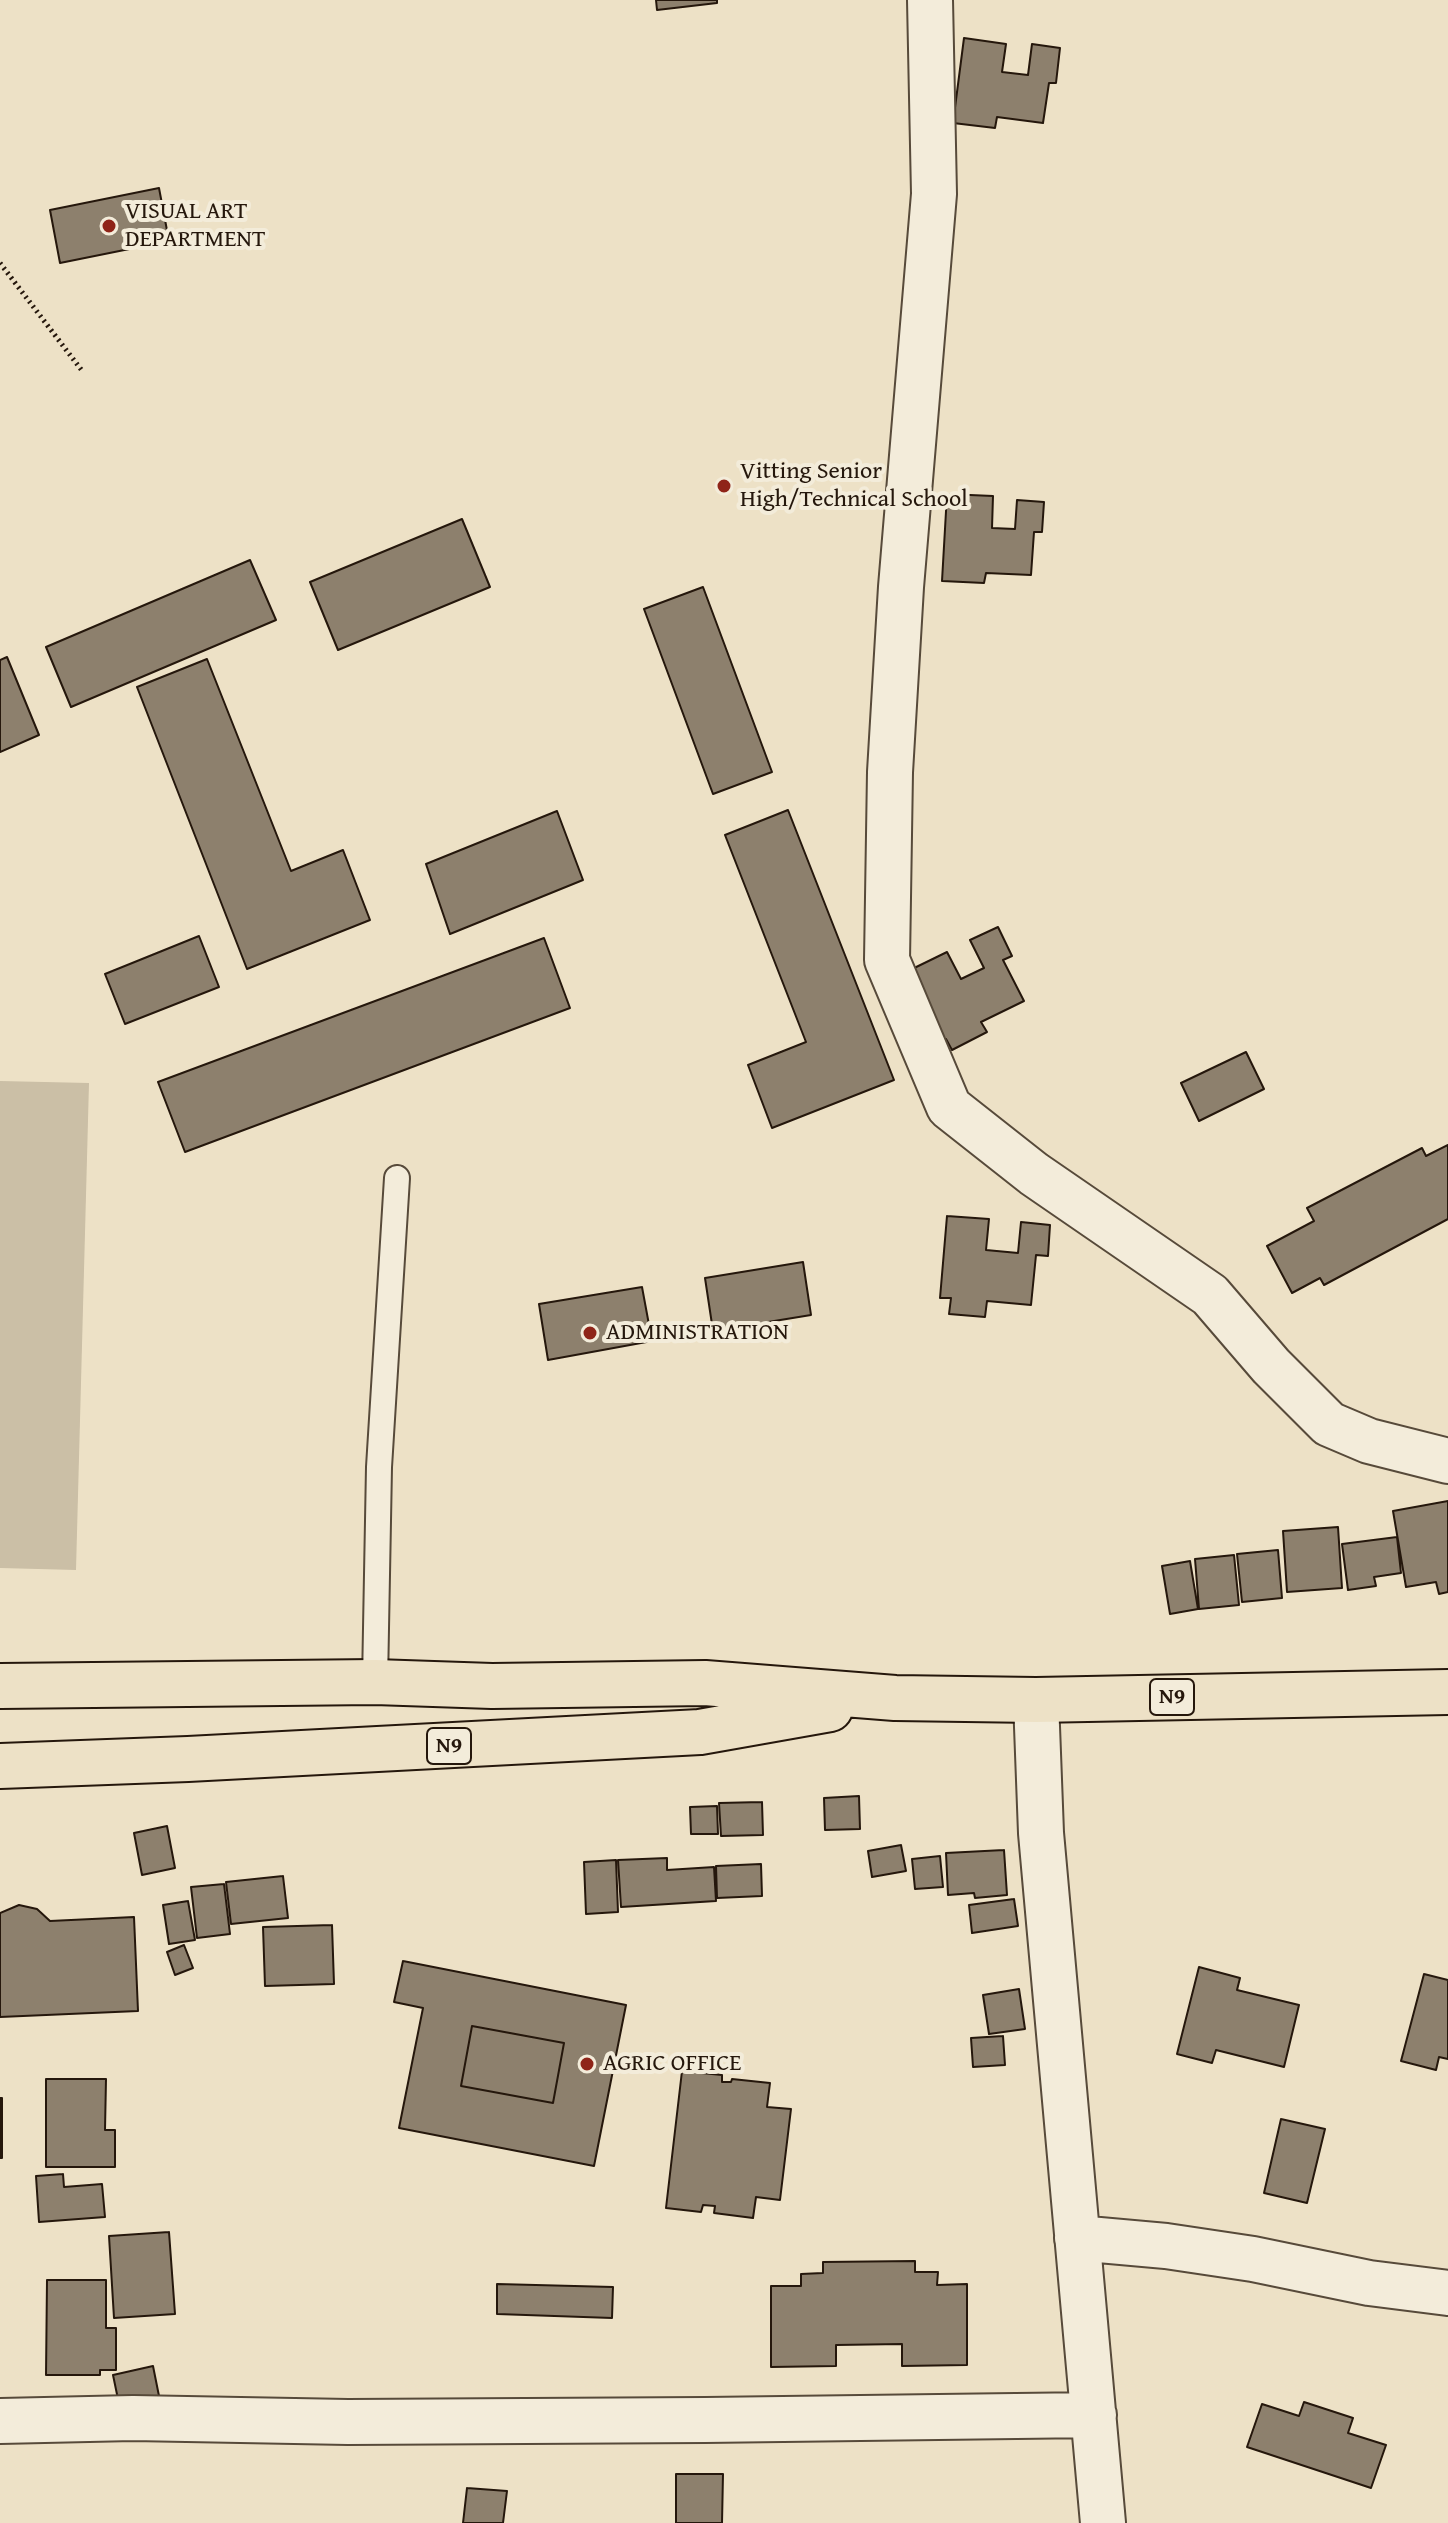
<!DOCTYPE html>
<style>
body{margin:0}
canvas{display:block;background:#ede1c6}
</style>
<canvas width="1448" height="2523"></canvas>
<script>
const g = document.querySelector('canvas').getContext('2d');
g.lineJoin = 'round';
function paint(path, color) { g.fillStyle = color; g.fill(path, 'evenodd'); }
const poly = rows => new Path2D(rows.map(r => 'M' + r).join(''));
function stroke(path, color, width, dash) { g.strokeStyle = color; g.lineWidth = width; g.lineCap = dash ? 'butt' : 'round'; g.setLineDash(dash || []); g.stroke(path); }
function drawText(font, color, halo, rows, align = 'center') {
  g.font = font + ' "Gentium Book Plus",serif'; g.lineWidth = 8; g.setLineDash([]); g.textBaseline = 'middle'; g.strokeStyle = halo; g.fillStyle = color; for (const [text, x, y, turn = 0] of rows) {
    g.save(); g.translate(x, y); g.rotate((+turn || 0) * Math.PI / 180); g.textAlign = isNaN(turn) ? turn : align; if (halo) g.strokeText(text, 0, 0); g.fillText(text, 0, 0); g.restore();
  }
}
const green = poly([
 [0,1081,89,1083,76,1570,0,1568]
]);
const building = poly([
 [656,0,717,0,717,3,657,10,656,0],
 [964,38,1006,44,1002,72,1028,75,1032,44,1060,48,1056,83,1049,83,1043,123,997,117,995,128,953,123,964,38],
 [159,188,169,241,60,263,50,210,159,188],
 [947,494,993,496,992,528,1015,529,1017,500,1044,502,1042,532,1034,532,1031,575,986,573,984,583,942,581,947,494],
 [462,519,490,587,338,650,310,582,462,519],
 [250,560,276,620,71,707,46,647,250,560],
 [703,587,772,772,713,794,644,609,703,587],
 [7,657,39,735,0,752,0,660,7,657],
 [207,659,291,871,343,850,370,920,247,969,137,687,207,659],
 [788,810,894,1080,772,1128,748,1065,806,1042,725,835,788,810],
 [557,811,583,880,450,934,426,864,557,811],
 [998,927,1012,956,1003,960,1024,1001,981,1022,987,1032,952,1050,946,1039,938,1043,904,973,947,952,961,979,984,968,970,940,998,927],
 [199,936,219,987,125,1024,105,974,199,936],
 [544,938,570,1008,185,1152,158,1082,544,938],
 [1246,1052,1264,1089,1199,1121,1181,1083,1246,1052],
 [1448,1145,1448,1219,1324,1285,1320,1278,1292,1293,1267,1246,1314,1221,1307,1208,1422,1148,1426,1156,1448,1145],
 [947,1216,989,1219,986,1250,1018,1253,1021,1222,1050,1225,1048,1256,1036,1255,1031,1305,987,1301,985,1317,949,1314,951,1298,940,1298,947,1216],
 [803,1262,811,1315,713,1331,705,1278,803,1262],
 [642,1287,652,1341,548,1360,539,1304,642,1287],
 [1448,1501,1448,1592,1439,1594,1436,1582,1406,1587,1393,1511,1448,1501],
 [1338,1527,1342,1588,1287,1592,1283,1531,1338,1527],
 [1397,1537,1401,1573,1374,1577,1376,1586,1348,1590,1342,1544,1397,1537],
 [1278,1550,1282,1598,1242,1602,1237,1554,1278,1550],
 [1234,1555,1239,1605,1199,1609,1195,1559,1234,1555],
 [1190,1561,1198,1609,1170,1614,1162,1566,1190,1561],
 [859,1796,860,1829,825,1830,824,1798,859,1796],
 [762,1802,763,1835,721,1836,719,1803,762,1802],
 [717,1806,718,1834,691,1834,690,1807,717,1806],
 [167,1826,175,1868,142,1875,134,1833,167,1826],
 [901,1845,906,1871,872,1877,868,1851,901,1845],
 [1004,1850,1007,1895,975,1898,974,1893,948,1895,946,1853,1004,1850],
 [940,1856,943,1887,915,1889,912,1859,940,1856],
 [667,1858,667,1870,714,1867,716,1901,621,1907,618,1860,667,1858],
 [616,1860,618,1912,586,1914,584,1862,616,1860],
 [761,1864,762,1896,717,1898,716,1866,761,1864],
 [283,1876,288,1918,231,1924,226,1882,283,1876],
 [224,1884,230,1934,197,1938,191,1887,224,1884],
 [1014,1899,1018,1926,972,1933,969,1905,1014,1899],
 [188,1901,195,1940,169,1944,163,1905,188,1901],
 [19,1905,37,1909,50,1921,134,1917,138,2011,0,2017,0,1913,19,1905],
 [332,1925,334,1984,265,1986,263,1927,332,1925],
 [184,1945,193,1968,175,1975,167,1952,184,1945],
 [403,1961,626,2005,594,2166,399,2128,423,2008,394,2002,403,1961],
 [472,2026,564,2043,553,2103,461,2086,472,2026],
 [1199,1967,1240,1978,1237,1990,1299,2005,1284,2067,1216,2050,1212,2063,1177,2054,1199,1967],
 [1424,1974,1448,1980,1448,2059,1439,2057,1436,2070,1401,2061,1424,1974],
 [1019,1989,1025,2029,989,2034,983,1995,1019,1989],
 [472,2026,564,2043,553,2103,461,2086,472,2026],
 [1003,2036,1005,2065,973,2067,971,2038,1003,2036],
 [682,2071,722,2075,722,2082,731,2082,732,2079,770,2083,767,2107,791,2109,780,2200,756,2197,753,2218,714,2213,715,2206,703,2205,701,2212,666,2208,682,2071],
 [46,2079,106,2079,105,2130,115,2130,115,2167,46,2167,46,2079],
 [0,2098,2,2098,2,2158,0,2158,0,2098],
 [1281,2119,1325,2129,1307,2203,1264,2193,1281,2119],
 [63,2174,64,2187,102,2184,105,2217,39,2222,36,2176,63,2174],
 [169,2232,175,2314,114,2318,109,2236,169,2232],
 [915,2261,915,2272,938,2272,937,2285,967,2284,967,2365,902,2366,902,2344,836,2345,836,2366,771,2367,771,2286,801,2286,801,2274,823,2273,823,2262,915,2261],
 [47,2280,106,2280,106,2328,116,2328,116,2370,100,2370,100,2375,46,2375,47,2280],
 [497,2284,613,2287,612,2318,497,2314,497,2284],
 [153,2366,159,2396,119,2404,113,2375,153,2366],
 [1304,2402,1353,2418,1348,2433,1386,2445,1371,2488,1247,2447,1262,2404,1299,2416,1304,2402],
 [676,2474,723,2474,722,2523,676,2523,676,2474],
 [467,2488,507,2491,503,2523,463,2523,467,2488]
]);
const path = poly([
 [0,263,83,372]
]);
const lane = poly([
 [375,1682,379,1467,397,1178]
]);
const street = poly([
 [930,0,934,194,901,587,890,772,887,960,949,1107,1034,1174,1210,1295,1271,1366,1329,1424,1369,1441,1448,1461],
 [1036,1700,1041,1833,1103,2523],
 [1077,2238,1166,2246,1253,2259,1369,2283,1448,2293],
 [0,2421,133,2418,348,2422,705,2420,1094,2415]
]);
const highway = poly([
 [0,1686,375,1682,492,1686,705,1683,895,1698,1036,1700,1448,1692],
 [0,1766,188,1759,700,1732,830,1709]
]);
const markers = [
 [109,226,8,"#8f2418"],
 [724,486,8,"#8f2418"],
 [590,1333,8,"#8f2418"],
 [587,2064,8,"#8f2418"]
];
const shields = [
 [1172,1697,44],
 [449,1746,44]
];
const shieldNames = [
 ["N9",1172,1697],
 ["N9",449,1746]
];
const poiNames = [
 ["VISUAL ART",125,212],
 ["DEPARTMENT",125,240],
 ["Vitting Senior",740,472],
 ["High/Technical School",740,500],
 ["ADMINISTRATION",606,1333],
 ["AGRIC OFFICE",603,2064]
];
paint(green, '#cbbfa6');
paint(building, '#8d806d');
stroke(building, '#25170c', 2);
stroke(lane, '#574a3a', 28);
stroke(street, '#574a3a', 48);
stroke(highway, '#25170c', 48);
stroke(path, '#25170c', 5, [2, 4]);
stroke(lane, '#f3ecda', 24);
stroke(street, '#f3ecda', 44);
stroke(highway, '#ede1c6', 44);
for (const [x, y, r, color] of markers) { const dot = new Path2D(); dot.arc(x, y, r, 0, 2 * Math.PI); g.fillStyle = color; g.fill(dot); stroke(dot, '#f3ecda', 3); }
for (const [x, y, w] of shields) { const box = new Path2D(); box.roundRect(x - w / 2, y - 18, w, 36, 6); g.fillStyle = '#f3ecda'; g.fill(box); stroke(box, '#25170c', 2); }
drawText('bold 22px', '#25170c', null, shieldNames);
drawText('24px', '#25170c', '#f3ecda', poiNames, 'left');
</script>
